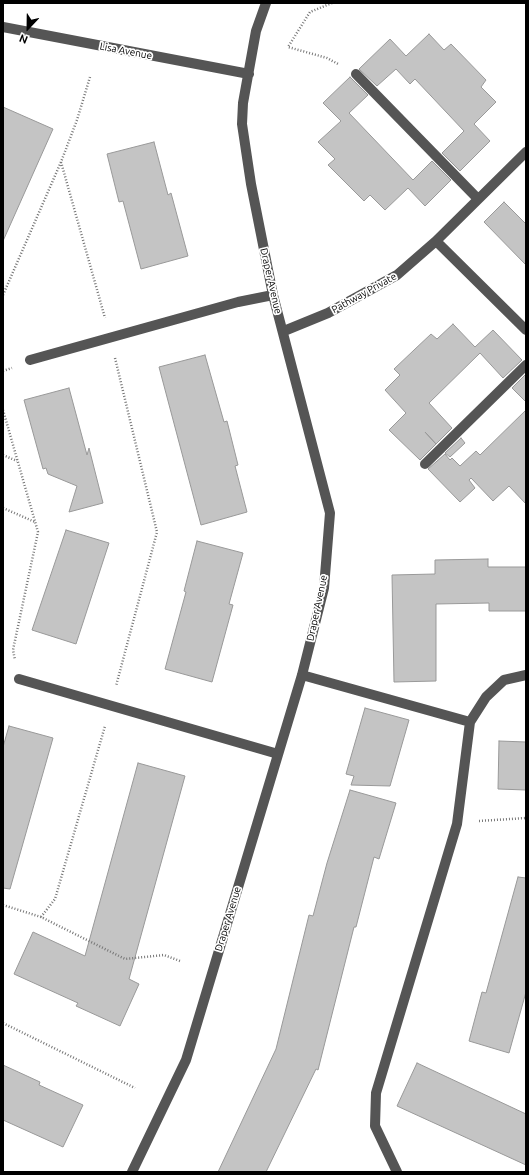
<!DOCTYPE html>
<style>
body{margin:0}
#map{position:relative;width:529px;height:1175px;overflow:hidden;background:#fff;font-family:Ubuntu,sans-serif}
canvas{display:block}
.frame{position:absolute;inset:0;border:4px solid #000;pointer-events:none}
.north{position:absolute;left:8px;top:8px;width:40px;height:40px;-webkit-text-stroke:3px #fff;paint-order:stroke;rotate:202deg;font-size:11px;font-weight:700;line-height:16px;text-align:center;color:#000}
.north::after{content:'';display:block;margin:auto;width:14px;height:18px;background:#000;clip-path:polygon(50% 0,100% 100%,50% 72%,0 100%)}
</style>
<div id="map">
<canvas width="529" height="1175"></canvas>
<div class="frame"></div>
<div class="north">N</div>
</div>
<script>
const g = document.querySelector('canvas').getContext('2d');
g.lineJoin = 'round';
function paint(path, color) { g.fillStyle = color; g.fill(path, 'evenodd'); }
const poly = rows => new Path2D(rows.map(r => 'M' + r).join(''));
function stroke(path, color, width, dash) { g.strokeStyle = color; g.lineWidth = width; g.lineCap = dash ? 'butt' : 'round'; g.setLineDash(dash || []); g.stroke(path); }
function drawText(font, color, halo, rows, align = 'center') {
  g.font = font + ' Ubuntu,sans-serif'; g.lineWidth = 3.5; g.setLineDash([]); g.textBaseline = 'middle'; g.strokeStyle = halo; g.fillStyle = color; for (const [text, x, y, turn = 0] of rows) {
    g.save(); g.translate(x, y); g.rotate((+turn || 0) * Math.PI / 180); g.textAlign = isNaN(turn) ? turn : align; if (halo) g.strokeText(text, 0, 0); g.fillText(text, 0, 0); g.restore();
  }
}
const building = poly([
 [429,34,444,50,451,44,486,80,481,87,496,102,474,124,490,141,460,171,442,153,464,131,415,79,410,84,396,69,377,86,359,69,390,39,406,56,429,34],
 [350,77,368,95,349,113,413,180,432,161,451,180,425,206,408,188,385,210,370,195,364,201,328,165,335,159,318,142,341,121,323,103,350,77],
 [3,107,53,129,3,241,3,107],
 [154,142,168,195,171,193,188,256,141,269,123,201,119,202,107,154,154,142],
 [504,202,526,224,526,265,484,222,504,202],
 [453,324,475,347,493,330,522,360,503,378,480,353,429,403,452,428,436,444,425,432,436,444,420,460,389,430,406,413,385,390,400,375,394,369,414,350,431,334,437,339,453,324],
 [205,355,224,422,227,421,238,465,235,466,247,512,201,525,159,367,205,355],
 [526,374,526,402,512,388,526,374],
 [69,388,87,455,89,448,103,503,69,512,77,486,48,474,46,468,43,469,24,400,69,388],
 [526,410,526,504,509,486,493,501,471,478,469,480,475,488,460,502,428,469,445,454,450,460,452,458,460,466,476,451,480,455,526,410],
 [461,438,465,443,450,457,445,453,461,438],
 [66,530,109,543,76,644,32,630,66,530],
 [197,541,243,553,229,604,233,605,212,682,165,669,186,592,184,591,197,541],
 [488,559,488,567,526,567,526,611,489,611,489,603,436,604,436,681,394,682,392,575,435,574,435,560,488,559],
 [365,708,409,720,390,786,351,785,354,776,346,774,365,708],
 [9,726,53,738,10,889,3,888,3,747,9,726],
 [499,741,526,742,526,790,498,789,499,741],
 [138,763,185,776,129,979,139,984,120,1026,76,1006,78,1003,14,974,33,932,85,956,138,763],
 [350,790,396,803,379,859,374,857,356,927,354,927,318,1070,316,1069,266,1172,218,1172,276,1049,309,915,313,916,327,863,350,790],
 [518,877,526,878,526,992,509,1053,469,1041,482,992,486,993,518,877],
 [417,1063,526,1114,526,1165,397,1106,417,1063],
 [3,1065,40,1082,39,1085,83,1105,63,1147,3,1120,3,1065]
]);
const path = poly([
 [332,3,310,12,288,47,327,58,338,64],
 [61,162,105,318],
 [3,295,61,162,77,120,90,77],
 [115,358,157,532,116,686],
 [3,371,12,368],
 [3,410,38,532,13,650,15,660],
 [3,455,17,461],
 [3,508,35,522],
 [479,821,526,818],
 [3,905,41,917,125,959,164,955,180,961],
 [41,917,55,899,105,726],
 [3,1023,135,1088]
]);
const minor = poly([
 [3,27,249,74],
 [356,74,478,199],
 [526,152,436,241,526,330],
 [284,331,328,313,397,275,436,241],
 [30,360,238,302,273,295],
 [425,464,526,365],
 [302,675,470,722],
 [19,679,278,754],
 [132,1172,186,1060,302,675,324,588,330,513,273,295,251,184,242,124,243,103,256,31,266,3],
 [397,1172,375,1126,376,1093,457,824,470,722,486,697,504,680,526,675]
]);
const streetNames = [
 ["Lisa Avenue",126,51,11],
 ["Draper Avenue",271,281,77],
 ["Pathway Private",364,293,-29],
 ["Draper Avenue",317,608,-78],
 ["Draper Avenue",228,919,-73]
];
paint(building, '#c4c4c4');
stroke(building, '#999', 1);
stroke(path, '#777', 2.5, [1, 2]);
stroke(minor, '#555', 10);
drawText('10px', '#000', '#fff', streetNames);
</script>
